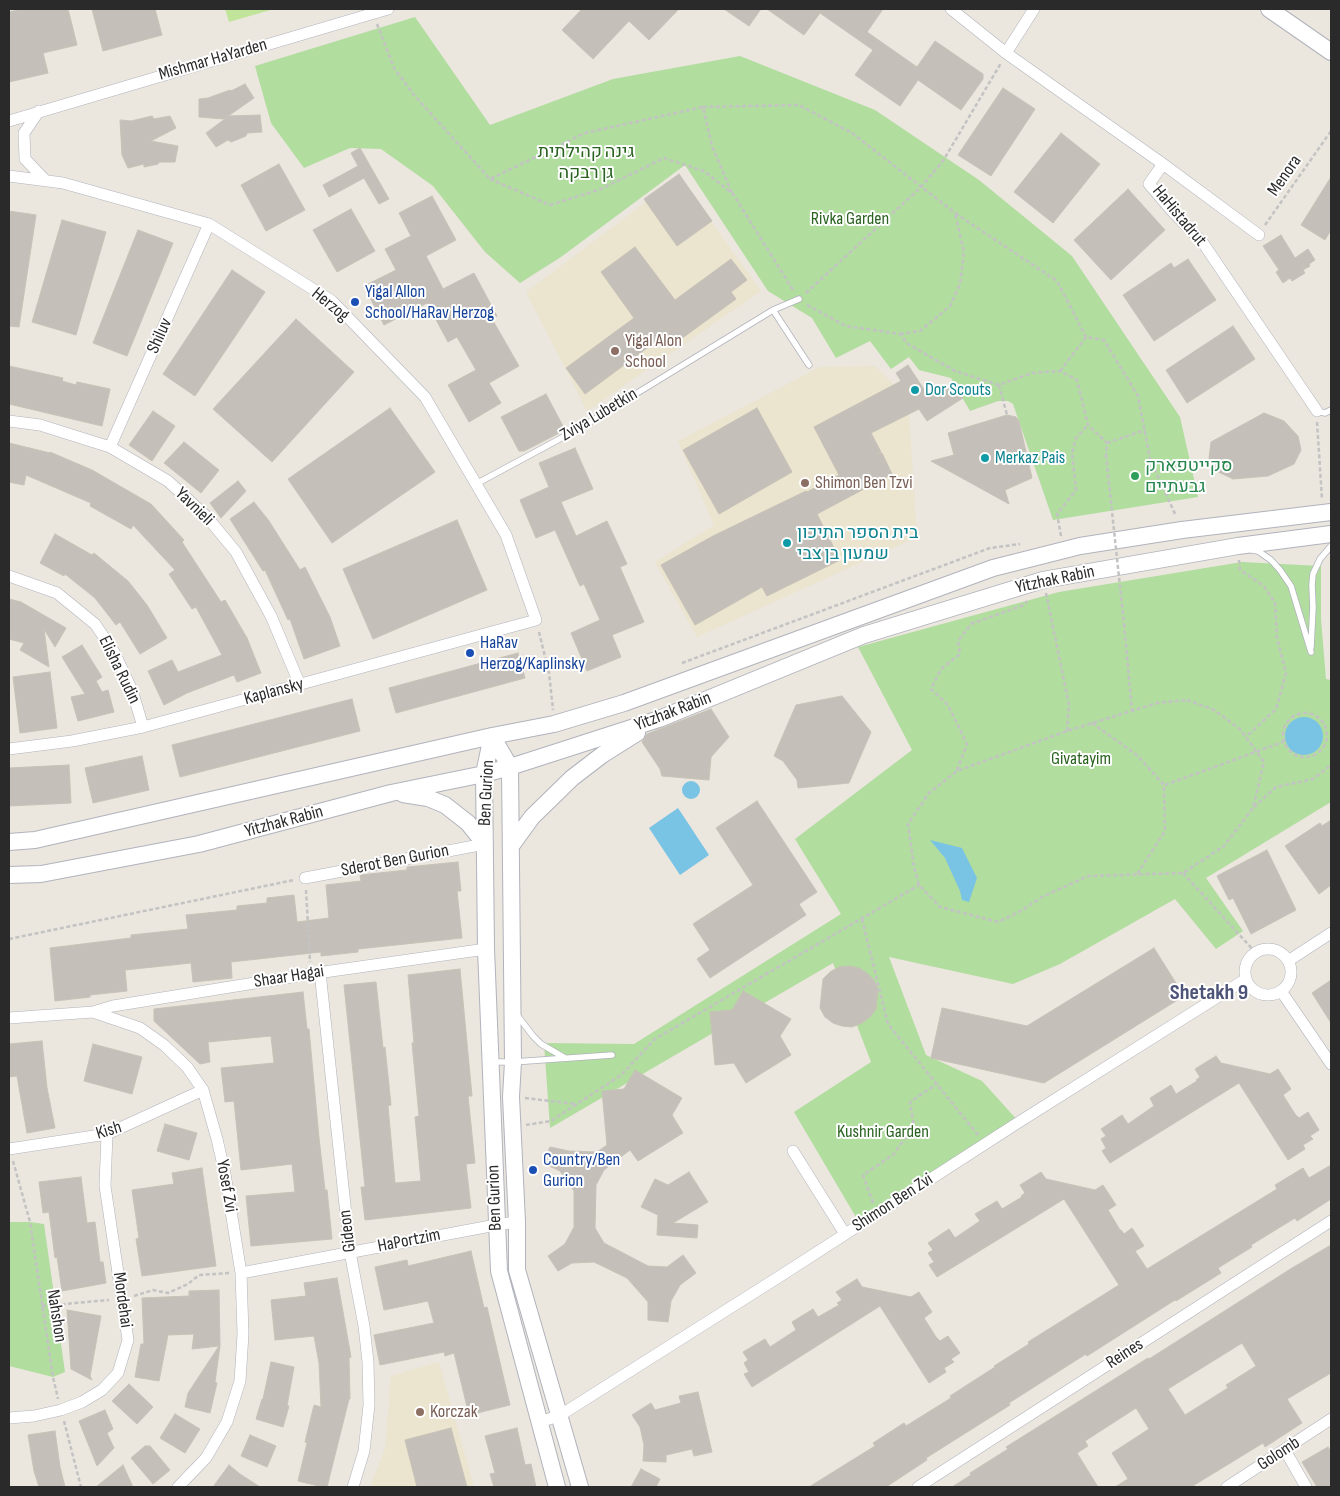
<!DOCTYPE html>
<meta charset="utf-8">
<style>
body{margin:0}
#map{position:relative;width:1340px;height:1496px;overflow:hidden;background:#ebe6de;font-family:"Sofia Sans Condensed",sans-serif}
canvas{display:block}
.frame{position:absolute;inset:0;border:10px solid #2a2a2a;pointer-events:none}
</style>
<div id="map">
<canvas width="1340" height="1496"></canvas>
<div class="frame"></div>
</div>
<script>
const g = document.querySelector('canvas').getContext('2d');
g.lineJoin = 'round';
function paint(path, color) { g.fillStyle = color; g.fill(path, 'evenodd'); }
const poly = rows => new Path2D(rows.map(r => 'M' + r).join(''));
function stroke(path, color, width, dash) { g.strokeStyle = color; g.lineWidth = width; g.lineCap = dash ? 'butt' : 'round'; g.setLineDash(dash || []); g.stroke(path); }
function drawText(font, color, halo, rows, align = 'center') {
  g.font = font + ' "Sofia Sans Condensed",Heebo,sans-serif'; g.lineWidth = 4; g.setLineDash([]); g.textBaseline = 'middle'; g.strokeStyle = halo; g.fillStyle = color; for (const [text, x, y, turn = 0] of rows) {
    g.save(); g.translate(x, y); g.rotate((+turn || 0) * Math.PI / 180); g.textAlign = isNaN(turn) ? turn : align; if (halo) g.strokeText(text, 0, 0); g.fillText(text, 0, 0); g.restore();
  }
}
const education = poly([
 [679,177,761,291,587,411,526,292],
 [875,366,908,399,917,537,697,637,655,562,714,525,678,441,820,367],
 [439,1362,474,1487,370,1487,385,1449,391,1376]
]);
const green = poly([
 [415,17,490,125,613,79,740,56,875,110,979,180,1072,256,1180,417,1198,497,1053,520,1013,404,1008,401,998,401,970,411,951,378,919,370,909,357,891,369,870,341,836,358,812,318,768,291,685,165,561,257,520,283,485,252,433,186,381,149,350,148,304,168,271,123,255,66],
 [1242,562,1321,566,1321,619,1326,679,1331,680,1331,802,1206,878,1243,931,1216,949,1175,899,1060,964,1013,984,889,957,926,1055,982,1081,1019,1122,860,1224,794,1112,871,1062,833,963,550,1128,544,1043,634,1044,841,914,795,839,912,750,858,647,1059,592],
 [9,1222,30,1222,44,1224,65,1372,53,1377,9,1366]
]);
const pitch = poly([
 [225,9,274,9,229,22]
]);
const water = poly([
 '1285 736a19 19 0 1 1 38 0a19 19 0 1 1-38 0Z',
 '682 790a9 9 0 1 1 18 0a9 9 0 1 1-18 0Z',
 [678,808,709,855,680,875,649,828],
 [930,840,962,848,977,878,969,902,962,900,960,891,945,858]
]);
const building = poly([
 [23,9,68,9,77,45,43,53,48,73,9,82,9,12,23,9],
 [92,9,155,9,162,35,103,51,92,9],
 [582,9,679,9,649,40,629,21,593,59,562,30,582,9],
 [724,9,761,9,749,26,724,9],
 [767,9,883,9,867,32,917,67,935,41,983,74,983,79,961,110,918,80,900,106,855,75,873,50,820,13,804,35,767,9],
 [245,84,254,98,224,119,199,117,199,99,208,98,230,90,231,91,245,84],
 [1003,88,1035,109,991,176,958,155,1003,88],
 [260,115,262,132,247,133,246,136,231,142,228,140,216,147,206,133,229,116,260,115],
 [152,116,154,119,170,116,176,128,151,141,178,146,175,162,159,162,158,164,144,167,144,164,128,168,122,155,120,120,131,121,152,116],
 [1061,133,1100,164,1053,223,1014,192,1061,133],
 [360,148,389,199,379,204,364,178,329,197,323,185,358,166,351,153,360,148],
 [279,164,305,210,266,231,241,185,279,164],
 [679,174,712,221,677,246,644,199,679,174],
 [1331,177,1331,230,1325,240,1301,225,1331,177],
 [1128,189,1165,230,1111,280,1074,240,1128,189],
 [432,196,456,240,426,256,443,289,474,273,497,316,492,319,519,366,489,383,501,403,469,422,448,385,476,370,457,337,448,342,427,303,384,325,364,286,396,270,385,249,411,236,399,213,432,196],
 [351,209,375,251,337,272,313,230,351,209],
 [9,211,36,215,19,327,9,326,9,211],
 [62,220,106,232,76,335,32,322,62,220],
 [138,230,173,243,127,356,93,343,138,230],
 [1281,235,1295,258,1308,249,1315,260,1309,264,1310,266,1303,270,1305,273,1292,281,1290,278,1283,283,1276,272,1279,270,1263,246,1281,235],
 [635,247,675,300,731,259,747,280,731,292,736,299,674,344,666,334,585,394,566,368,634,318,601,272,635,247],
 [1188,259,1216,300,1154,341,1123,295,1171,263,1174,268,1188,259],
 [232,270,265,292,195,396,163,374,232,270],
 [296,319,354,372,272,462,213,409,296,319],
 [1233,326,1255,359,1187,403,1166,370,1233,326],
 [908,365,929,397,952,382,963,398,927,421,919,409,871,433,881,452,876,455,882,453,892,474,817,514,840,560,767,596,762,587,695,625,661,565,713,536,806,491,807,492,839,475,814,427,901,381,896,373,908,365],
 [9,366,63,378,62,381,76,385,77,382,110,389,102,426,9,404,9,366],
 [546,394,565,430,524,451,519,451,501,417,546,394],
 [390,408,435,472,332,543,288,479,390,408],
 [757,408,792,472,719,514,683,450,757,408],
 [153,411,175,426,152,461,129,445,153,411],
 [1264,413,1284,421,1298,436,1301,450,1294,464,1268,476,1233,479,1208,467,1211,442,1264,413],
 [1007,415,1016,417,1019,421,1032,478,1005,490,1009,504,931,461,954,455,948,433,1007,415],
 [184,442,219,470,201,493,164,463,184,442],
 [9,443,50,453,50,452,92,470,151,504,184,540,182,542,221,602,225,600,247,638,261,673,237,682,234,675,187,693,164,705,148,671,172,660,178,672,222,655,196,607,192,609,169,574,175,570,133,525,131,529,90,506,91,503,26,475,24,485,9,482,9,443],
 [575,448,593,489,561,502,576,536,607,521,627,564,620,567,644,622,612,635,621,657,587,671,571,633,600,620,584,584,580,586,555,530,536,538,520,500,549,487,539,463,575,448],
 [238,481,246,491,221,518,210,503,238,481],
 [254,502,269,521,300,570,305,567,330,617,340,646,304,659,290,619,288,620,265,570,263,571,230,519,254,502],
 [457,520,487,590,373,639,343,569,457,520],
 [55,534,92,555,94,553,128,581,147,605,167,638,140,654,120,622,116,625,95,598,65,574,64,576,40,563,55,534],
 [9,599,21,602,66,628,55,647,44,629,49,667,20,650,24,643,9,639,9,599],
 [82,645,102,677,96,681,102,692,108,690,114,712,78,721,71,697,85,694,62,657,82,645],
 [518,653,525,678,396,713,389,688,518,653],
 [50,672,57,728,20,733,13,677,50,672],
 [842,696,871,732,849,783,798,788,797,780,783,761,774,756,796,705,842,696],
 [352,699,360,731,180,777,172,745,352,699],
 [711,709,729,737,711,757,709,780,662,776,660,769,642,742,647,734,711,709],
 [142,756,149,790,93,803,85,768,142,756],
 [69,765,71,803,9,806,9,768,69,765],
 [757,801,817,892,799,904,806,915,710,978,697,959,710,950,693,924,753,885,716,828,757,801],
 [1331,820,1331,885,1319,894,1285,846,1320,823,1322,826,1331,820],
 [1267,850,1296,910,1251,934,1233,898,1229,900,1217,876,1267,850],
 [458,862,461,891,457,891,462,938,358,949,358,952,321,956,321,952,231,962,232,978,193,982,191,963,125,970,127,991,90,995,90,997,55,1001,50,948,131,938,131,935,188,929,186,915,237,910,237,906,267,903,267,898,294,895,297,922,329,918,326,885,361,881,360,875,407,870,407,867,458,862],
 [1154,948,1184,996,1044,1083,931,1058,942,1008,1027,1026,1154,948],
 [849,966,859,968,867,973,874,980,878,989,876,1009,870,1017,862,1023,852,1027,842,1026,833,1023,825,1017,820,1008,823,979,830,972,839,967,849,966],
 [460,969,472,1096,468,1096,475,1163,466,1164,471,1208,365,1220,361,1187,365,1187,344,985,376,982,383,1048,385,1047,391,1105,388,1106,395,1183,421,1181,415,1117,419,1116,412,1043,414,1043,408,975,460,969],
 [1331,980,1331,1023,1312,993,1331,980],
 [743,991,791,1019,780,1036,791,1055,746,1083,734,1063,715,1065,710,1012,732,1010,743,991],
 [303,992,307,1029,309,1029,319,1138,325,1190,327,1190,332,1239,251,1246,246,1196,295,1192,292,1164,241,1170,234,1101,225,1102,221,1068,274,1063,271,1036,208,1042,210,1062,200,1064,154,1021,154,1009,303,992],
 [42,1041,47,1088,55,1128,27,1133,17,1076,9,1077,9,1044,42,1041],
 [93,1044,142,1057,132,1094,84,1081,93,1044],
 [1216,1056,1221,1063,1270,1074,1278,1069,1291,1089,1283,1095,1295,1114,1299,1118,1308,1112,1319,1130,1310,1136,1313,1139,1303,1145,1305,1149,1288,1160,1239,1083,1110,1163,1102,1151,1106,1148,1101,1139,1106,1136,1101,1129,1122,1115,1128,1124,1154,1106,1150,1098,1171,1085,1176,1094,1197,1081,1196,1080,1200,1077,1195,1069,1216,1056],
 [635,1070,682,1098,672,1115,683,1133,638,1161,630,1150,604,1170,596,1185,595,1228,604,1243,648,1266,667,1267,683,1255,696,1273,680,1285,671,1301,668,1322,648,1320,648,1302,627,1278,594,1262,572,1263,558,1271,548,1256,565,1244,574,1227,574,1191,560,1171,543,1163,550,1147,569,1151,597,1152,607,1145,602,1091,624,1089,635,1070],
 [165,1124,197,1133,189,1160,157,1151,165,1124],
 [1331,1165,1331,1199,1297,1221,1295,1218,1251,1245,1252,1247,1218,1268,1221,1273,1176,1301,1175,1300,1087,1356,1086,1354,1045,1380,1009,1403,1010,1405,926,1458,927,1460,886,1487,809,1487,875,1446,873,1443,904,1423,906,1426,951,1398,950,1396,995,1367,994,1366,1029,1344,1028,1342,1119,1285,1064,1199,937,1277,929,1265,934,1262,928,1253,933,1250,928,1243,949,1229,955,1238,980,1221,975,1214,997,1201,1002,1209,1022,1197,1021,1196,1025,1193,1020,1185,1041,1172,1046,1179,1095,1190,1103,1185,1116,1205,1108,1210,1120,1230,1121,1230,1124,1234,1132,1228,1144,1246,1135,1251,1147,1269,1277,1189,1275,1185,1303,1168,1309,1178,1331,1165],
 [202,1168,216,1266,142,1276,136,1239,139,1238,132,1190,174,1184,172,1173,202,1168],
 [689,1172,708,1202,673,1223,698,1225,697,1238,657,1235,658,1215,641,1207,655,1179,668,1185,689,1172],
 [81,1177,87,1223,95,1222,100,1262,103,1262,106,1283,62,1291,57,1257,55,1258,49,1212,43,1213,39,1182,81,1177],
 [1331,1245,1331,1373,1287,1399,1302,1423,1265,1447,1263,1443,1191,1487,1115,1487,1128,1479,1112,1453,1149,1429,1136,1408,1085,1441,1088,1446,1077,1453,1098,1487,952,1487,971,1475,970,1473,1008,1449,1006,1447,1148,1358,1149,1359,1190,1333,1292,1268,1331,1245],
 [1242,1343,1256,1366,1226,1385,1228,1388,1185,1415,1168,1389,1242,1343],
 [471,1251,484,1308,487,1307,510,1405,469,1415,454,1353,445,1356,444,1352,380,1365,374,1335,434,1323,428,1301,384,1310,375,1267,407,1260,408,1266,471,1251],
 [337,1278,351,1357,349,1358,350,1399,349,1399,327,1487,323,1487,298,1481,307,1443,305,1442,314,1405,321,1407,319,1363,314,1336,275,1340,271,1300,306,1296,304,1283,337,1278],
 [857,1279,862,1287,911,1297,919,1292,932,1312,924,1318,936,1337,940,1341,948,1336,960,1353,951,1359,954,1362,944,1368,946,1372,929,1383,880,1306,752,1387,744,1374,749,1372,744,1363,748,1360,743,1352,765,1339,770,1347,796,1330,792,1322,813,1309,818,1317,839,1305,837,1303,842,1300,836,1292,857,1279],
 [219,1290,220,1346,215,1382,217,1383,210,1413,185,1407,188,1393,219,1346,192,1349,194,1334,168,1335,159,1381,135,1377,141,1344,144,1344,142,1298,189,1296,189,1291,219,1290],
 [67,1310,101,1316,90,1376,92,1380,71,1369,67,1310],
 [271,1362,294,1367,287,1406,289,1406,283,1427,256,1419,262,1399,263,1399,271,1362],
 [129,1384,153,1407,137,1424,112,1401,129,1384],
 [698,1392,712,1452,694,1456,692,1449,666,1455,666,1462,643,1461,644,1445,640,1427,632,1415,651,1403,655,1410,681,1403,679,1396,698,1392],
 [105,1410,113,1429,107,1433,114,1448,97,1466,79,1421,105,1410],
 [175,1414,200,1429,185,1453,160,1438,175,1414],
 [451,1428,467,1487,417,1487,405,1440,451,1428],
 [517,1428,525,1465,531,1464,536,1487,494,1487,490,1474,495,1473,485,1436,517,1428],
 [55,1431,60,1467,65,1487,39,1487,34,1471,28,1435,55,1431],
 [250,1435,276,1446,267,1467,241,1456,250,1435],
 [145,1446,150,1446,170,1470,153,1484,131,1458,145,1446],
 [1328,1447,1331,1452,1331,1487,1317,1487,1302,1462,1328,1447],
 [123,1465,133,1487,96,1487,123,1465],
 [229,1465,240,1474,260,1487,213,1487,229,1465],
 [641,1469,660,1479,656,1487,631,1487,641,1469]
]);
const path = poly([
 [377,24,394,68,414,95,490,179,585,133,703,107,712,146,732,193],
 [703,107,799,105,852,133,955,213],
 [490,179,550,205,601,189,664,158,704,171,733,194,793,290],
 [1265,225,1331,131],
 [806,293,921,187,943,161,1001,63],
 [807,305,846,326,900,334,908,344,955,371,999,385,1032,373,1060,371,1077,380,1088,425,1107,443,1106,455],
 [900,334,920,331,950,306,960,284,964,252,955,213,1057,281,1086,337],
 [1060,371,1086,337,1104,340,1138,396,1150,459,1176,516],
 [999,385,1007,415],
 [1317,422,1322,499],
 [1107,443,1145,430],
 [1061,536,1057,514,1076,490,1072,453,1076,438,1088,425],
 [1239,560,1240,570,1264,586,1275,603,1277,638,1286,673,1276,709,1246,737],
 [1046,593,1069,705,1067,731],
 [1124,624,1132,711],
 [539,632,549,673,553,710],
 [682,663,990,548,1020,544],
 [1187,700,1214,710,1240,729,1264,762,1253,808,1224,846,1183,873,1088,876,1042,897,1019,912,998,922,940,907,919,885,914,867,908,824,929,793,957,771,1067,731,1157,703,1187,700],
 '1283 735a22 22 0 1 1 44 0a22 22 0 1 1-44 0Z',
 [1092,723,1138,756,1164,785,1165,831,1136,876],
 [957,770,967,744,948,705,931,689,941,669,960,654,958,641,971,624,1024,605,1027,601],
 [1165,785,1283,742],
 [1254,807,1276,787,1313,779,1331,765],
 [1183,873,1256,953],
 [306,890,310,962],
 [862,919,888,1024,978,1135],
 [9,939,294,880],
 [525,1098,576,1104],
 [526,1125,551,1121,621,1075,655,1039,919,885],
 [13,1161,30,1222,53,1377,58,1399],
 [873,1203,863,1175,893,1155,914,1126,910,1102,937,1084],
 [134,1296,153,1290,168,1293,188,1284,199,1275,230,1273],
 [42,1306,109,1300],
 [64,1421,81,1487]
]);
const lane = poly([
 [773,310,809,365],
 [1317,411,1325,413,1331,410],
 [476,484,580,428,773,310,799,299],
 [1252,550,1258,551,1271,560,1280,570,1291,586,1311,652],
 [1311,647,1313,607,1312,585,1313,574,1320,559,1331,546],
 [517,1015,533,1036,541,1044,565,1058],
 [492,1062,513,1062,612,1055]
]);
const street = poly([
 [951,9,1006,53,1163,164,1259,235],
 [1006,53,1034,9],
 [39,111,24,133,25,159,45,180],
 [9,121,388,9],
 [1163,164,1149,184,1172,211,1203,243,1317,411],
 [9,176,63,183,209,224,332,301,425,397,506,535,536,620,143,727,72,741,9,749],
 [9,421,40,425,110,447,168,481,207,517,236,552,271,616,300,685],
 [110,447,209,224],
 [9,576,57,593,95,624,114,652,132,690,143,727],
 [305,878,485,844],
 '1245 972a23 23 0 1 1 46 0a23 23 0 1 1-46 0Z',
 [1288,961,1331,933],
 [320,972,350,1252,364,1326,368,1362,369,1405,364,1451,353,1487],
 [1281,991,1331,1064],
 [93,1012,113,1006,310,974,486,949],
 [9,1018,93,1012,140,1028,164,1045,187,1067,203,1090,217,1139,225,1174,241,1273,243,1334,240,1381,227,1422,206,1458,178,1487],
 [9,1149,107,1134,203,1090],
 [793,1151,845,1234],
 [241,1273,496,1225,517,1222],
 [9,1418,34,1416,61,1410,82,1402,102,1390,118,1373,128,1340,105,1186,107,1134],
 [539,1422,559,1416,785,1273,1019,1122,1246,979],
 [1285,1450,1306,1487],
 [918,1487,1331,1221],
 [1227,1487,1331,1419]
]);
const secondary = poly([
 [1269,9,1331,52],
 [492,736,510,767,513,1062,511,1097,517,1222,517,1270,580,1487],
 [492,736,484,774,486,949,499,1271,557,1487],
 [403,794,428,798,445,805,468,823,485,844],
 [9,842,35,840,492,736,554,724,624,703,993,568,1080,546,1182,530,1331,512],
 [511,846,532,817,572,778,602,755,637,733],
 [9,875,41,874,199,844,391,793,484,774,510,767,659,719,864,635,1043,580,1238,546,1331,534]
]);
const pathBridge = poly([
 [1106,455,1124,624]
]);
const markers = [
 [355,302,5,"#1a4fb4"],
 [615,351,5,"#8d6e63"],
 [915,390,5,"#0f9aa8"],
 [985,458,5,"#0f9aa8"],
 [1135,476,5,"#2e9e5b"],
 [805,483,5,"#8d6e63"],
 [787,543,5,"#0f9aa8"],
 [470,653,5,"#1a4fb4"],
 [533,1170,5,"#1a4fb4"],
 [420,1412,5,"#8d6e63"]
];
const streetNames = [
 ["Mishmar HaYarden",213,60,-16],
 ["Menora",1285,176,-55],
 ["HaHistadrut",1179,216,50],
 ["Herzog",330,305,39],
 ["Shiluv",160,336,-66],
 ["Zviya Lubetkin",599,415,-31],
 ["Yavnieli",194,507,44],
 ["Yitzhak Rabin",1055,580,-12],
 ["Elisha Rudin",119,670,64],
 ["Kaplansky",274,692,-15],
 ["Yitzhak Rabin",673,712,-21],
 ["Ben Gurion",487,793,-87],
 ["Yitzhak Rabin",284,822,-15],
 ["Sderot Ben Gurion",395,861,-11],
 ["Shaar Hagai",289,977,-9],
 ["Kish",109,1131,-17],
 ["Yosef Zvi",226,1186,80],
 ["Ben Gurion",495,1198,-92],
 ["Shimon Ben Zvi",893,1203,-33],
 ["Gideon",348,1231,-97],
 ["HaPortzim",409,1241,-11],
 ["Mordehai",122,1300,82],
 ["Nahshon",56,1316,81],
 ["Reines",1125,1354,-33],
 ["Golomb",1279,1454,-33]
];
const parkNames = [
 ["גינה קהילתית",586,152],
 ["גן רבקה",586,173],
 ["Rivka Garden",850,219],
 ["Givatayim",1081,759],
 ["Kushnir Garden",883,1132]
];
const transitNames = [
 ["Yigal Allon",365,292],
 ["School/HaRav Herzog",365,313],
 ["HaRav",480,643],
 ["Herzog/Kaplinsky",480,664],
 ["Country/Ben",543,1160],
 ["Gurion",543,1181]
];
const educationNames = [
 ["Yigal Alon",625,341],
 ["School",625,362],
 ["Shimon Ben Tzvi",815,483],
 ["Korczak",430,1412]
];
const cultureNames = [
 ["Dor Scouts",925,390],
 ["Merkaz Pais",995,458],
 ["בית הספר התיכון",797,533],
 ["שמעון בן צבי",797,554]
];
const leisureNames = [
 ["סקייטפארק",1145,466],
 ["גבעתיים",1145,487]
];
const districtNames = [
 ["Shetakh 9",1209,993]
];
paint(education, '#ebe4cf');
paint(green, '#b1dd9f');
paint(pitch, '#c1e49b');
paint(water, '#79c3e5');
paint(building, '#c4c0b9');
stroke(building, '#c7c2b7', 1);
stroke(lane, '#b1b3bd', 7);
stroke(street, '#b1b3bd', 12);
stroke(secondary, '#b1b3bd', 18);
stroke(path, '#c3c3c3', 2.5, [4, 2.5]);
stroke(lane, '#fff', 5.5);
stroke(street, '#fff', 11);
stroke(secondary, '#fff', 16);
stroke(pathBridge, '#c3c3c3', 2.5, [4, 2.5]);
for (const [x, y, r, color] of markers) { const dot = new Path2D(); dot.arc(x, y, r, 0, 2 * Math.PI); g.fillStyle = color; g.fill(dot); stroke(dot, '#fff', 2); }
drawText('18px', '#2a2a2a', '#fff', streetNames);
drawText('18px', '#2a6220', '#fff', parkNames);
drawText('18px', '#164399', '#fff', transitNames, 'left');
drawText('18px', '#785e54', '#fff', educationNames, 'left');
drawText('18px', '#0d838f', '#fff', cultureNames, 'left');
drawText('18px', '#27864d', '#fff', leisureNames, 'left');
drawText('bold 22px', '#4e5478', '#fff', districtNames);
</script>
